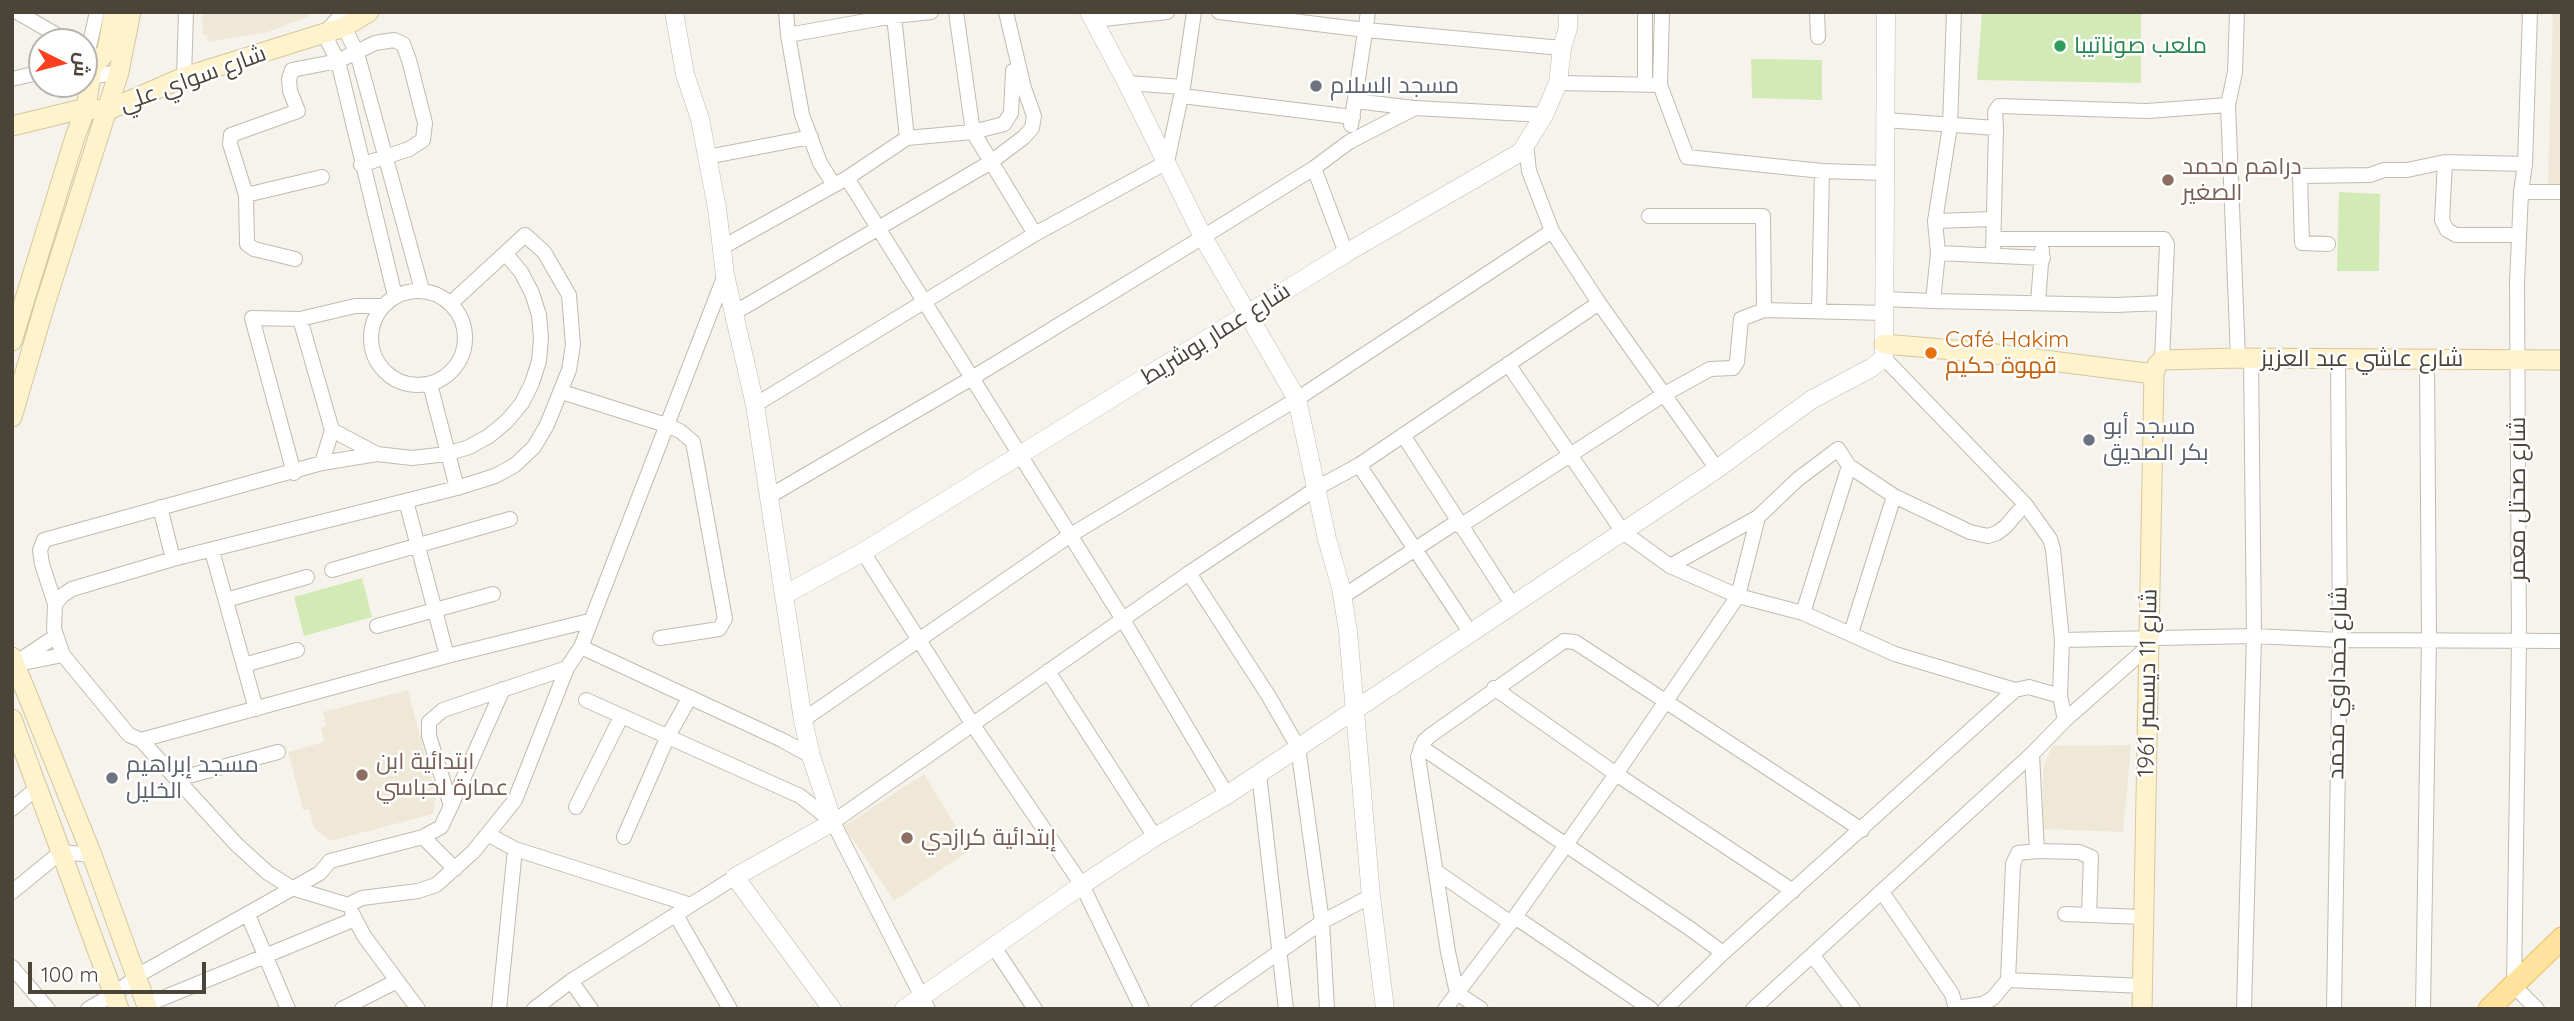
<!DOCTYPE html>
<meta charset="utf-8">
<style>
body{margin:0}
#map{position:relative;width:2574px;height:1021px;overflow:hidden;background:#f6f3ec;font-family:Quicksand,Cairo,sans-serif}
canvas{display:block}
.frame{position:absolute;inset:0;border:14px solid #4b4439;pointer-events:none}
.north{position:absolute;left:28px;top:28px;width:70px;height:70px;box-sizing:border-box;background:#fff;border:2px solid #b7b4b0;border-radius:50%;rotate:96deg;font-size:19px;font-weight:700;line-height:28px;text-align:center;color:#4b4439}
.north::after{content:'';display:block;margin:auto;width:24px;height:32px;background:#fc3f1d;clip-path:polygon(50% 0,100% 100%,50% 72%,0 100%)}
.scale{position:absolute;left:28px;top:962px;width:178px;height:32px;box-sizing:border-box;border:4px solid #4b4439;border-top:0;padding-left:9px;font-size:21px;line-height:24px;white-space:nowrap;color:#4b4439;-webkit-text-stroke:5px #fff;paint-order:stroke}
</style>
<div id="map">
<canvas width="2574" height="1021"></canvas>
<div class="frame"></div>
<div class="north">ش</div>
<div class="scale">100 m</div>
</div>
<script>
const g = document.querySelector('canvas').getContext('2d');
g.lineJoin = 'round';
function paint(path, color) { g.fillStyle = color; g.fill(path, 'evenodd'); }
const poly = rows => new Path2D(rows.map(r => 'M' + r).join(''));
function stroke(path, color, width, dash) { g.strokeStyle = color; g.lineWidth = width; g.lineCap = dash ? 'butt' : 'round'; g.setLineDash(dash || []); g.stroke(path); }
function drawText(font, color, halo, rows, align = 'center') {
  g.font = font + ' Quicksand,Cairo,sans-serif'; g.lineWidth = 5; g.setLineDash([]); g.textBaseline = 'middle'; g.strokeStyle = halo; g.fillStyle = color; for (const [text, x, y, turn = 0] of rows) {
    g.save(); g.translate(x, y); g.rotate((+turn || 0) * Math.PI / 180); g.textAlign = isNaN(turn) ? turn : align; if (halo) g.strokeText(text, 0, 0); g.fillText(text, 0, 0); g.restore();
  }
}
const education = poly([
 [202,12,308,12,309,16,268,32,207,42,207,35,203,35],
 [2553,12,2562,12,2562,187,2548,187],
 [408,690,436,797,433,814,330,841,314,828,309,809,303,810,288,752,324,742,321,728,326,726,323,712],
 [2131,745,2123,832,2043,829,2043,768,2052,746],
 [924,774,970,850,894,901,844,826]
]);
const green = poly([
 [1982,12,2141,12,2141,83,1977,80],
 [1751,59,1822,60,1822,100,1752,98],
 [2339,192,2380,194,2379,271,2337,271],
 [362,578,372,617,304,636,294,597]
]);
const minor = poly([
 [17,12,69,42],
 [344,12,324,34,338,61,395,296],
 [786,12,788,35,802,115,820,163,834,185],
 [956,12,973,132,1035,234],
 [1219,12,1366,30,1562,48],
 [1817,12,1818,37],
 [1954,12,1950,126,1935,221,1938,253,1933,301,2115,305,2163,303],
 [2237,12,2235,72,2228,105,2238,358],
 [2530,12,2525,164,2521,192,2517,284,2519,641,2514,986,2537,1009],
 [894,16,907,138],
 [346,20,344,27,357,53,422,290],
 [1094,20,1167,12],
 [788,35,894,16,931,12],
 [88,51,97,12],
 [84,62,86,62,90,77,119,72],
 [184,77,186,12],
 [12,79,42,72],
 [1127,83,1183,87],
 [1558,83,1660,85,1687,157,1822,171,1884,173],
 [1645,85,1645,12],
 [1660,85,1662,12],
 [1182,96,1353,117],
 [1355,101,1414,108],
 [1885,120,1996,128,1993,255],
 [1351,125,1368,12],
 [1996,128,1995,112,1999,106,2147,111,2228,105],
 [1526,144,1529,171,1552,231,1599,303,1717,469],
 [707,157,811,137],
 [2445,162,2442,220,2447,230,2456,235,2519,235],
 [1314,168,1346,253],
 [847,178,1122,618,1227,795],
 [2521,192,2562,192],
 [246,195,322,177],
 [1649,216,1763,216,1764,310,1884,313],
 [1935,221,1993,219],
 [1994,239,2164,239,2167,244,2162,360],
 [2328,244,2302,243,2300,176,2370,175,2384,170,2407,170,2445,162,2525,164],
 [721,248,847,178,907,138,973,132,1004,124,1011,113,1013,71],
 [1938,253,2043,258],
 [295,259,254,249,247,244,246,195,230,144,231,135,298,111,290,91,289,79,292,70,338,61,375,43,394,40,403,44,409,60,425,123,423,140,409,149,361,165],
 '371 338a47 47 0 1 1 94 0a47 47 0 1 1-94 0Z',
 [1884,299,1933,301],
 [451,303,525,235,544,252,569,295,573,345,569,370,547,425,534,447,515,465,495,476,457,488,173,559,72,589,63,595,55,604,54,629,63,655,129,735,141,740,237,845,268,873,292,888,348,905,362,898,418,891,436,885,473,852,515,800,567,668,581,647,725,275],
 [2038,303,2042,250],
 [1819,311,1822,171],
 [734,313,991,162,1024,137,1032,128,1034,116,1024,88,1006,12],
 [1884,358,2025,504,2050,539,2053,549,2062,640,2060,696],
 [1508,364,1623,532,1670,566,1738,596,1803,613,1895,654,2015,690,2029,687,2060,696,2065,720],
 [430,384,457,488],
 [562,392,666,425,680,431,693,442,725,619,719,629,660,638],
 [755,405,1035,234,1167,162,1183,87,1194,12],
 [332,430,377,454],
 [1403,435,1512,604],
 [322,463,332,430,300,319,355,306,382,306],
 [1359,465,1470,632],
 [294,473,252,318,300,319],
 [768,497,972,378,1203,237,1314,168,1349,142,1415,108,1544,115],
 [406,501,447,656],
 [160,507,173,559],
 [1460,526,1663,395,1710,369,1733,368,1737,362,1741,319,1764,310],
 [212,551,256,709],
 [863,552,973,725,1082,885,1142,1009],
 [1670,566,1758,517],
 [332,570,510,519],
 [1189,573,1268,695,1298,747,1322,922,1327,1009],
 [1342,597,1458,521],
 [226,600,307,577],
 [55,604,42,564,40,550,44,540,322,463,377,454,412,458,447,454,469,447,489,436,507,421,522,403,532,383,539,361,541,338,539,315,532,293,521,272,506,254],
 [1803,613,1849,466],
 [377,626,493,594],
 [1851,633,1894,496],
 [2062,640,2254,636,2340,640,2562,641],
 [581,647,782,740,811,756],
 [20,660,56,636],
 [12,665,63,655],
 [244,665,297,650],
 [1048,671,1155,837],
 [1494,688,1616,774,1793,891],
 [586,700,800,796,833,822,928,1009],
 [803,720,1069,536,1297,399,1552,231],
 [141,740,447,656,589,621],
 [1421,747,1692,930,1723,953],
 [2032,754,2037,851],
 [1259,774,1286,1009],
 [177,779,278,752],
 [451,806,503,689],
 [576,807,621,717],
 [12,809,38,787],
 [833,822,1189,573,1317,488,1359,465,1599,303],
 [489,835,515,849],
 [423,837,455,869],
 [624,837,668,736,690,697],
 [1437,872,1511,923],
 [12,892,61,852,92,855],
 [1882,892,1952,994,1956,1009],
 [352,913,364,936,418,1009],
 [2065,914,2143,917],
 [248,915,288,1009],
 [676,915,730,1009],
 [1515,917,1651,1009],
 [994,947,1035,1009],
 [1813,956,1853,1009],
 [12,967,48,1009],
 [2008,980,2143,986],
 [571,981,591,1009],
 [146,1005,355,919],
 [1956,1008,1983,1004,1993,998,2008,980,2013,864,2018,853,2037,851,2079,852,2091,857,2089,915],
 [88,1009,114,994,142,973,320,873,330,861,423,837,441,827,451,806,429,736,429,722,443,710,567,668],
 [342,1009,397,981],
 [499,1009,515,849,691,905],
 [534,1009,571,981,735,877],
 [1198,1009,1322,922,1371,896],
 [1445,1009,1515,917,1616,774,1738,596,1758,517,1798,479,1838,449,1849,466,1894,496,1970,532,1988,536,1997,533,2005,527,2025,504],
 [1481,1009,1457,993,1448,952,1418,757,1424,741,1431,735,1564,641,1575,642,1862,830],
 [1665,1009,1723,953,2015,690],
 [1753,1009,2032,754,2065,720,2149,646],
 [2244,1009,2254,636,2251,358],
 [2334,1009,2340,640,2338,358],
 [2423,1009,2429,639,2427,360]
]);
const tertiary = poly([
 [674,12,685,74,700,119,717,208,725,275,755,405,803,720,811,756,833,822,735,877,832,1009],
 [1089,12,1127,83,1203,237,1297,399,1327,539,1341,588,1348,631,1371,896,1385,1009],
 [784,595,863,552,1346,253,1521,152,1544,115,1558,83,1562,48,1568,28,1568,12],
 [904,1009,1082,885,1155,837,1227,795,1717,469,1811,400,1871,368,1884,358,1886,12]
]);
const secondary = poly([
 [12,126,86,108,106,111,184,77,344,27,369,12],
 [12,341,75,137,86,108,92,68,107,51,114,12],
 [1884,344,1988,353,2154,374],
 [12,417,45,304,119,72,131,12],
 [12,657,92,855,148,1009],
 [12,719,119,1009],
 [2142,1009,2154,374,2157,365,2162,360,2238,358,2562,360]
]);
const primary = poly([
 [2489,1009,2562,938]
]);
const markers = [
 [2060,46,7,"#2e9e5b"],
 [1316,86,7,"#6b7280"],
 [2168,180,7,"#8d6e63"],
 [1931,353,7,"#e8710a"],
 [2089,440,7,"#6b7280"],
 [362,775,7,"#8d6e63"],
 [112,778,7,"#6b7280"],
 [907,838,7,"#8d6e63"]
];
const leisureNames = [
 ["ملعب صوناتيبا",2074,46]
];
const streetNames = [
 ["شارع سواي علي",193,79,-20],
 ["شارع عمار بوشريط",1216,334,-32],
 ["شارع عاشي عبد العزيز",2362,359],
 ["شارع صحتل معمر",2518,499,-90],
 ["شارع 11 ديسمبر 1961",2148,683,-89],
 ["شارع حمداوي محمد",2338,683,-89]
];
const worshipNames = [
 ["مسجد السلام",1330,86],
 ["مسجد أبو",2103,427],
 ["بكر الصديق",2103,453],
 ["مسجد إبراهيم",126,765],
 ["الخليل",126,791]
];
const educationNames = [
 ["دراهم محمد",2182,167],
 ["الصغير",2182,193],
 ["ابتدائية ابن",376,762],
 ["عمارة لحباسي",376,788],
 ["إبتدائية كرازدي",921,838]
];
const foodNames = [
 ["Café Hakim",1945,340],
 ["قهوة حكيم",1945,366]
];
paint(education, '#efe8d6');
paint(green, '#d2eab5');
stroke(minor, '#c2bbae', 16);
stroke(tertiary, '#c2bbae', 19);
stroke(secondary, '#d6c79b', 21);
stroke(primary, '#e6c16a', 23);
stroke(minor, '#fff', 14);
stroke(tertiary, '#fff', 18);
stroke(secondary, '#fff3cd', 19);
stroke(primary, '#ffe39c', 21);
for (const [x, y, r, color] of markers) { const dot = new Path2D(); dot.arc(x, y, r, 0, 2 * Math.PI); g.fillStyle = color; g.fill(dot); stroke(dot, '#fff', 2.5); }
drawText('23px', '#27864d', '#fff', leisureNames, 'left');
drawText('23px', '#4b4439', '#fff', streetNames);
drawText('23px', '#5b616d', '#fff', worshipNames, 'left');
drawText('23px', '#785e54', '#fff', educationNames, 'left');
drawText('23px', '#c56008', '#fff', foodNames, 'left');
</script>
